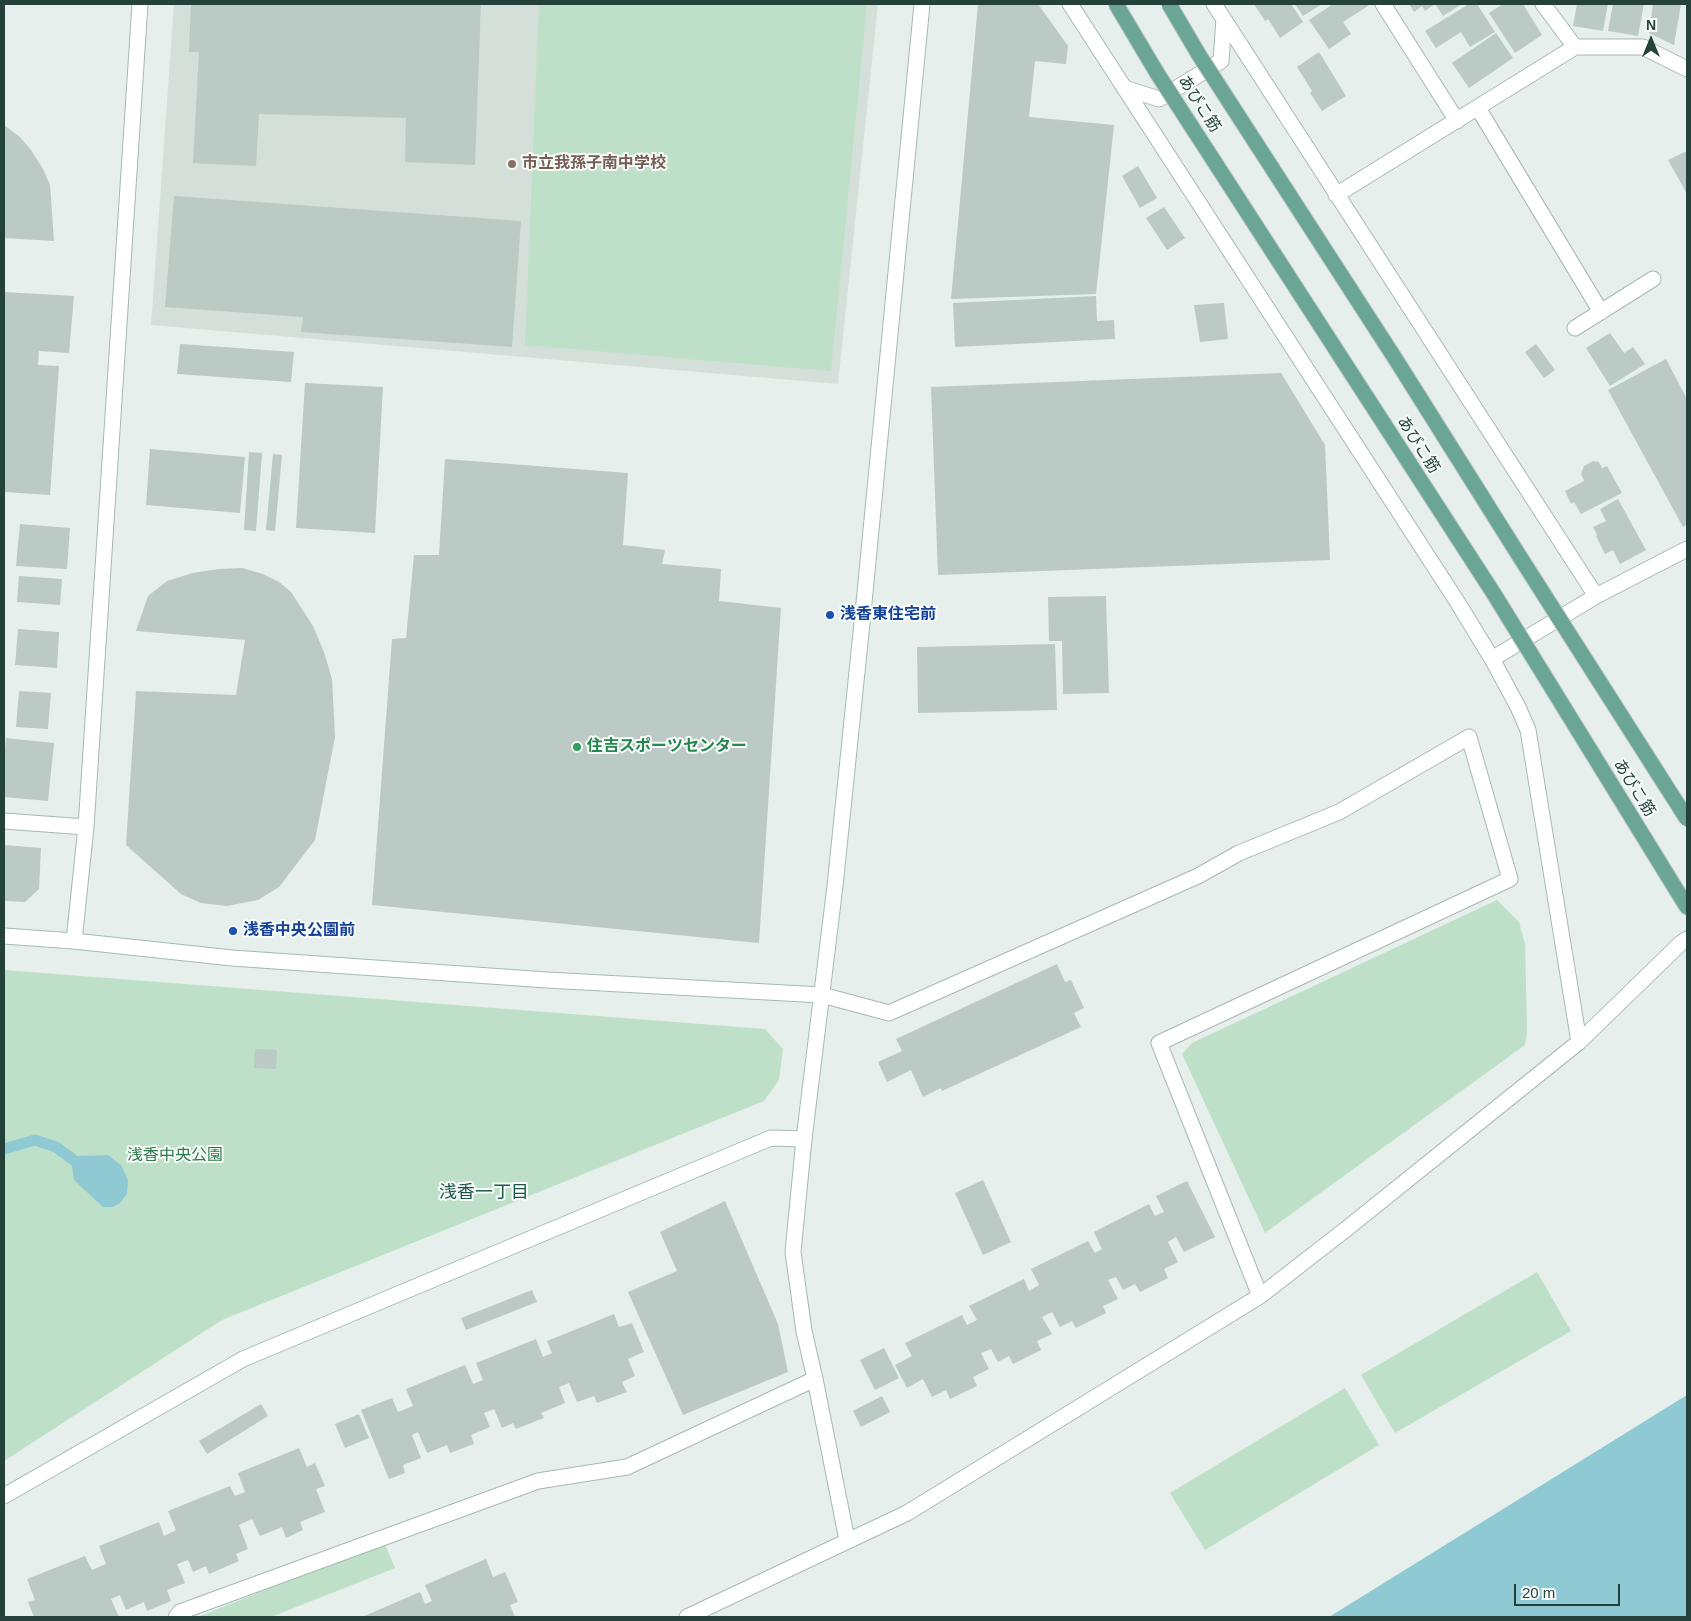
<!DOCTYPE html>
<meta charset="utf-8">
<style>
body{margin:0}
#map{position:relative;width:1691px;height:1621px;overflow:hidden;background:#e6efeb;font-family:Helvetica,sans-serif}
canvas{display:block}
.frame{position:absolute;inset:0;border:5px solid #24423a;pointer-events:none}
.north{position:absolute;left:1626px;top:15px;width:50px;height:50px;-webkit-text-stroke:4px #f7fbf9;paint-order:stroke;rotate:0deg;font-size:14px;font-weight:700;line-height:20px;text-align:center;color:#24423a}
.north::after{content:'';display:block;margin:auto;width:18px;height:22px;background:#24423a;clip-path:polygon(50% 0,100% 100%,50% 72%,0 100%)}
.scale{position:absolute;left:1514px;top:1584px;width:106px;height:22px;box-sizing:border-box;border:2px solid #24423a;border-top:0;padding-left:6px;font-size:15px;line-height:18px;white-space:nowrap;color:#24423a;-webkit-text-stroke:4px #f7fbf9;paint-order:stroke}
</style>
<div id="map">
<canvas width="1691" height="1621"></canvas>
<div class="frame"></div>
<div class="north">N</div>
<div class="scale">20 m</div>
</div>
<script>
const g = document.querySelector('canvas').getContext('2d');
g.lineJoin = 'round';
function paint(path, color) { g.fillStyle = color; g.fill(path, 'evenodd'); }
const poly = rows => new Path2D(rows.map(r => 'M' + r).join(''));
function stroke(path, color, width, dash) { g.strokeStyle = color; g.lineWidth = width; g.lineCap = dash ? 'butt' : 'round'; g.setLineDash(dash || []); g.stroke(path); }
function drawText(font, color, halo, rows, align = 'center') {
  g.font = font + ' Helvetica,"Noto Sans JP",sans-serif'; g.lineWidth = 4; g.setLineDash([]); g.textBaseline = 'middle'; g.strokeStyle = halo; g.fillStyle = color; for (const [text, x, y, turn = 0] of rows) {
    g.save(); g.translate(x, y); g.rotate((+turn || 0) * Math.PI / 180); g.textAlign = isNaN(turn) ? turn : align; if (halo) g.strokeText(text, 0, 0); g.fillText(text, 0, 0); g.restore();
  }
}
const built = poly([
 [174,4,878,4,838,384,151,325]
]);
const green = poly([
 [539,4,867,4,831,371,525,345],
 [1497,900,1519,922,1525,944,1527,1031,1525,1045,1265,1233,1182,1054,1192,1043],
 [4,970,765,1029,783,1049,779,1080,764,1101,222,1320,4,1461],
 [1537,1272,1571,1331,1395,1433,1361,1375],
 [1345,1388,1379,1445,1205,1550,1170,1493],
 [384,1542,395,1568,271,1617,198,1617]
]);
const water = poly([
 [108,1155,121,1165,128,1180,127,1194,120,1203,113,1207,103,1207,74,1180,72,1167,78,1156],
 [1687,1395,1687,1617,1329,1617]
]);
const stream = poly([
 [4,1149,35,1140,56,1147,75,1161]
]);
const building = poly([
 [191,4,481,4,475,165,405,162,406,118,259,114,256,166,193,163,199,52,189,52],
 [978,4,1038,4,1068,46,1066,64,1035,61,1029,117,1114,125,1096,294,951,299],
 [1254,4,1291,4,1303,22,1280,38,1268,19,1265,21],
 [1295,4,1322,4,1303,16],
 [1333,4,1367,4,1368,6,1343,22,1351,34,1329,49,1309,20],
 [1409,4,1435,4,1425,11,1422,6,1414,12],
 [1435,4,1462,4,1443,16],
 [1469,4,1477,4,1495,32,1470,47,1461,32,1436,48,1425,31],
 [1503,4,1523,4,1542,35,1515,53,1489,13],
 [1577,4,1608,4,1603,31,1573,26],
 [1613,4,1644,4,1638,36,1608,31],
 [1653,4,1681,4,1674,45,1649,33],
 [1496,33,1513,58,1469,88,1452,63],
 [1319,52,1346,96,1322,111,1310,93,1312,91,1297,67],
 [4,125,20,137,31,150,43,169,50,185,54,241,4,238],
 [1687,151,1687,192,1686,192,1668,160],
 [1138,166,1157,198,1140,208,1122,176],
 [174,196,521,221,512,347,301,332,303,317,165,307],
 [1164,207,1185,238,1167,250,1146,218],
 [4,292,74,296,69,353,39,351,38,365,59,366,50,495,4,492],
 [1096,296,1097,321,1114,320,1115,339,955,347,953,303],
 [1224,303,1228,339,1200,342,1194,305],
 [1610,333,1624,353,1633,347,1645,364,1610,386,1586,348],
 [180,344,294,352,291,382,177,374],
 [1536,344,1555,370,1544,378,1525,352],
 [1666,359,1687,399,1687,524,1683,527,1608,390],
 [1281,373,1325,445,1330,560,938,575,931,387],
 [305,383,383,387,375,533,296,528],
 [150,449,245,457,240,513,146,505],
 [249,452,262,453,256,531,244,530],
 [273,454,282,455,275,531,266,530],
 [445,459,628,473,623,545,665,550,662,564,721,569,719,601,781,608,759,943,372,905,392,639,406,638,414,555,439,555],
 [1593,461,1599,462,1602,468,1607,466,1622,493,1581,514,1574,502,1571,504,1565,491,1584,481,1581,474,1584,466],
 [1618,499,1646,550,1620,564,1613,550,1605,554,1596,536,1597,535,1593,527,1606,521,1600,509],
 [20,524,70,528,67,569,16,566],
 [242,568,263,574,279,582,291,592,313,626,324,652,332,679,335,737,315,840,279,887,258,900,227,906,201,903,181,894,126,845,136,691,236,695,245,640,136,631,148,596,167,581,193,573,219,569],
 [19,576,62,579,60,605,17,602],
 [1106,596,1109,693,1063,694,1062,641,1049,641,1048,597],
 [18,629,59,632,57,668,15,665],
 [1055,644,1057,710,918,713,917,647],
 [19,691,51,693,48,729,16,727],
 [6,738,54,743,48,801,4,797,4,763],
 [4,845,41,848,39,889,25,902,4,901],
 [1057,964,1065,982,1071,980,1084,1008,1074,1013,1081,1027,942,1091,941,1088,923,1097,911,1070,887,1082,878,1062,902,1051,896,1039],
 [255,1049,277,1050,276,1069,254,1068],
 [983,1180,1011,1242,983,1255,955,1193],
 [1187,1181,1215,1237,1184,1252,1176,1237,1168,1242,1178,1262,1164,1269,1168,1278,1140,1292,1135,1284,1123,1290,1116,1277,1108,1280,1118,1299,1103,1306,1106,1313,1076,1328,1072,1321,1060,1327,1052,1312,1042,1317,1052,1334,1037,1341,1041,1350,1013,1364,1009,1356,998,1362,991,1349,981,1353,989,1369,973,1377,977,1386,950,1399,946,1390,932,1397,923,1379,907,1388,895,1365,912,1356,905,1343,962,1315,967,1325,977,1320,969,1306,1024,1279,1029,1291,1039,1285,1031,1269,1088,1241,1095,1253,1102,1249,1094,1232,1149,1204,1155,1216,1164,1212,1156,1196],
 [725,1201,778,1324,788,1372,683,1415,628,1292,677,1271,660,1232],
 [532,1290,537,1302,466,1330,461,1318],
 [614,1314,619,1327,632,1323,644,1352,628,1359,635,1376,622,1382,627,1392,597,1403,594,1396,577,1402,569,1383,559,1387,565,1403,541,1413,544,1418,516,1429,513,1423,502,1428,494,1409,484,1413,490,1427,471,1435,474,1444,450,1453,447,1445,427,1453,418,1432,412,1435,421,1458,403,1465,405,1473,389,1479,361,1410,392,1398,398,1412,413,1406,406,1389,465,1365,473,1384,483,1380,476,1363,536,1339,543,1357,552,1353,547,1341],
 [884,1348,899,1378,875,1390,860,1360],
 [882,1396,890,1412,861,1427,853,1411],
 [261,1404,268,1416,207,1454,199,1441],
 [359,1414,369,1438,345,1448,335,1424],
 [299,1448,307,1467,315,1463,325,1486,316,1489,325,1512,300,1522,303,1530,286,1538,282,1527,260,1536,252,1519,239,1525,248,1549,236,1554,239,1561,209,1574,206,1566,193,1572,188,1560,177,1564,185,1583,167,1590,171,1601,147,1611,144,1602,126,1610,120,1595,111,1599,119,1617,34,1617,28,1602,35,1600,27,1579,85,1556,92,1570,106,1564,99,1546,159,1522,164,1536,176,1530,168,1511,230,1486,235,1496,245,1492,238,1473],
 [486,1559,493,1577,505,1572,518,1602,510,1605,515,1617,362,1617,420,1592,425,1604,432,1601,425,1585]
]);
const lane = poly([
 [1383,4,1457,121],
 [1543,4,1575,47],
 [176,1617,180,1612,538,1481,627,1467,815,1379]
]);
const street = poly([
 [1070,4,1458,603,1492,659,1518,707,1528,730,1579,1042],
 [1214,4,1596,596],
 [1124,88,1159,99,1221,61,1224,19],
 [1478,108,1601,312],
 [1336,195,1575,47,1643,47,1687,69],
 [1575,328,1653,279],
 [862,623,922,4],
 [1492,659,1596,596,1687,549],
 [4,821,86,827],
 [74,941,86,827,140,4],
 [822,995,889,1013,1198,876,1239,853,1339,812,1469,737,1510,879,1159,1043,1260,1296],
 [804,1139,793,1252,804,1331,815,1379,847,1540],
 [687,1617,907,1513,1260,1296,1345,1230,1579,1042,1681,943,1687,939]
]);
const secondary = poly([
 [4,936,74,941,232,958,547,980,822,995],
 [4,1496,243,1359,771,1138,804,1139,835,886,862,623]
]);
const primary = poly([
 [1674,886,1687,907]
]);
const primaryBridge = poly([
 [1116,4,1157,73,1494,594,1674,886],
 [1169,4,1199,55,1398,363,1520,557,1687,819]
]);
const markers = [
 [512,164,5,"#8d6e63"],
 [830,615,5,"#1a4fb4"],
 [577,747,5,"#2e9e5b"],
 [233,931,5,"#1a4fb4"]
];
const streetNames = [
 ["あびこ筋",1199,104,57],
 ["あびこ筋",1418,445,57],
 ["あびこ筋",1634,788,58]
];
const educationNames = [
 ["市立我孫子南中学校",522,164]
];
const transitNames = [
 ["浅香東住宅前",840,615],
 ["浅香中央公園前",243,931]
];
const leisureNames = [
 ["住吉スポーツセンター",587,747]
];
const parkNames = [
 ["浅香中央公園",175,1156]
];
const neighbourhoodNames = [
 ["浅香一丁目",484,1193]
];
paint(built, '#d4dfda');
paint(green, '#bfe0c8');
paint(water, '#8ec9d4');
stroke(stream, '#8ec9d4', 11);
paint(building, '#bbcac4');
stroke(lane, '#a8b8b2', 17);
stroke(street, '#a8b8b2', 17);
stroke(secondary, '#a4bbb3', 17);
stroke(primary, '#c2cac8', 17);
stroke(lane, '#fff', 15);
stroke(street, '#fff', 15);
stroke(secondary, '#fff', 15);
stroke(primary, '#6aa596', 15);
stroke(primaryBridge, '#c2cac8', 17, []);
stroke(primaryBridge, '#6aa596', 15);
for (const [x, y, r, color] of markers) { const dot = new Path2D(); dot.arc(x, y, r, 0, 2 * Math.PI); g.fillStyle = color; g.fill(dot); stroke(dot, '#f7fbf9', 2); }
drawText('16px', '#24423a', '#f7fbf9', streetNames);
drawText('bold 16px', '#785e54', '#f7fbf9', educationNames, 'left');
drawText('bold 16px', '#164399', '#f7fbf9', transitNames, 'left');
drawText('bold 16px', '#27864d', '#f7fbf9', leisureNames, 'left');
drawText('16px', '#2d7a4b', '#f7fbf9', parkNames);
drawText('18px', '#1f5548', '#f7fbf9', neighbourhoodNames);
</script>
